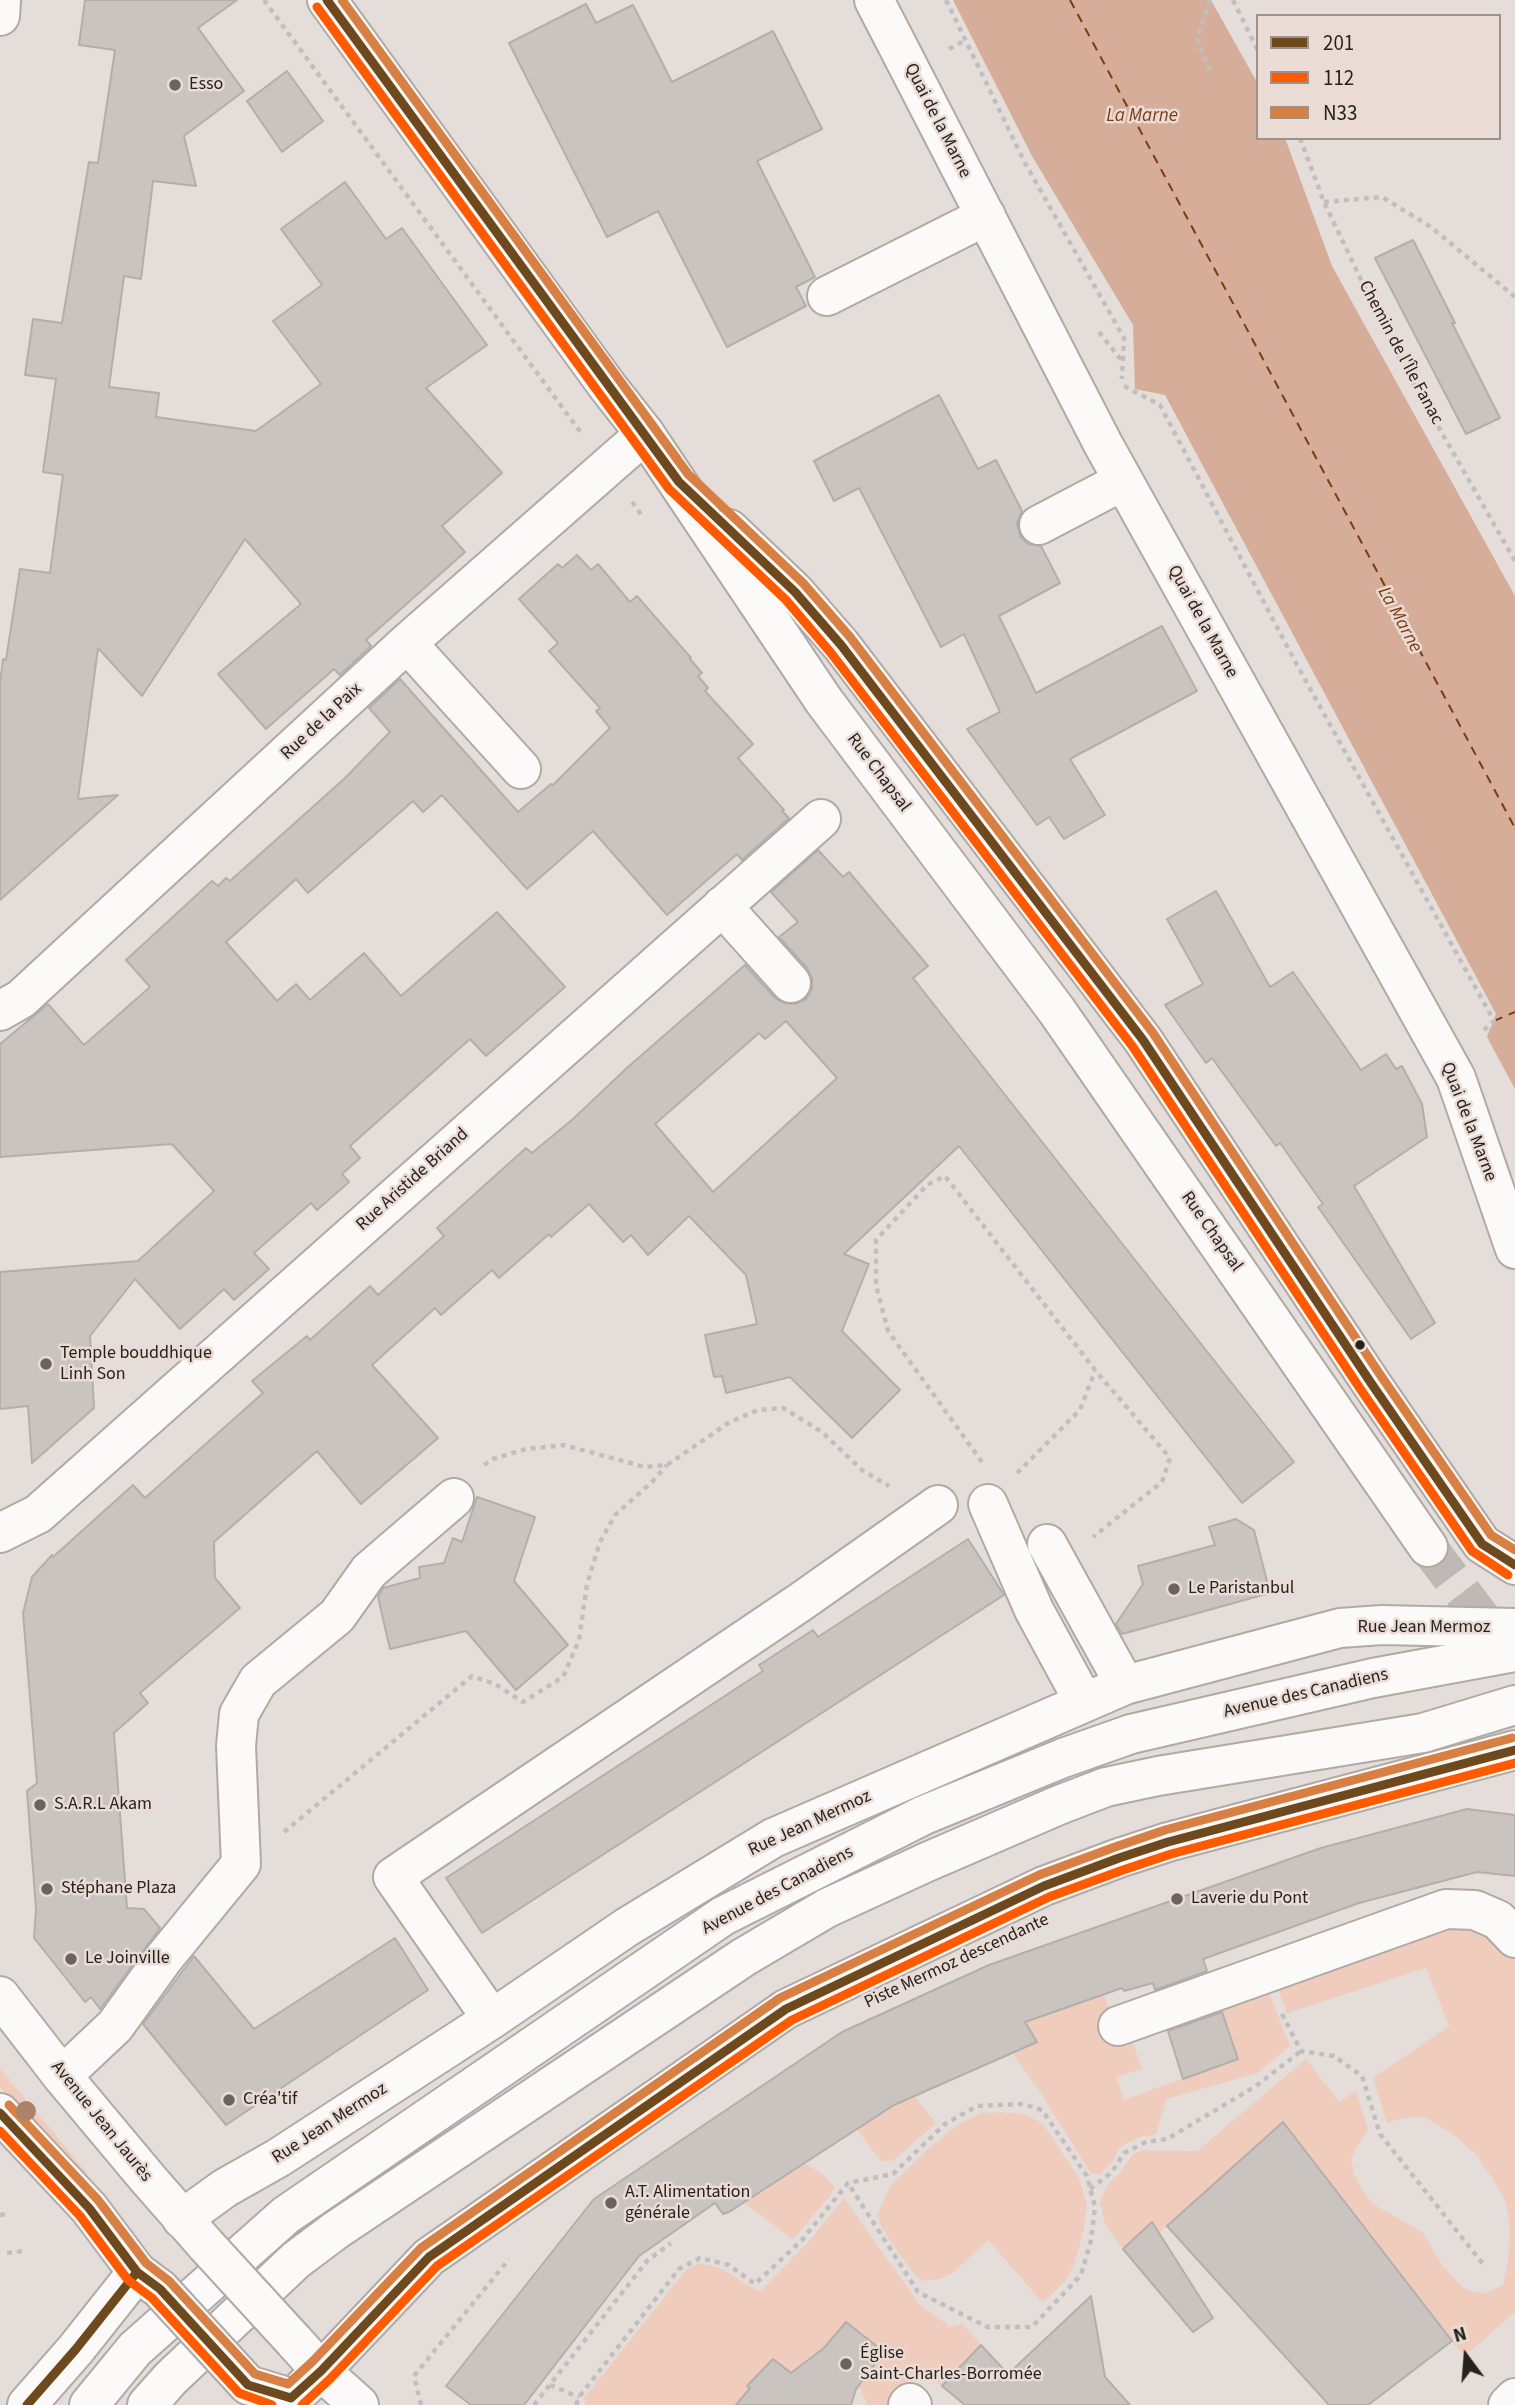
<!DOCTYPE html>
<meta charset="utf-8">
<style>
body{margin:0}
#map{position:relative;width:1515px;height:2405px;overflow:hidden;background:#e5ddda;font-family:"Source Sans 3",sans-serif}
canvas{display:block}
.legend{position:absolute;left:1256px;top:14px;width:245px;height:126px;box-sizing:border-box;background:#eadcd5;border:2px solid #9c928c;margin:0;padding:9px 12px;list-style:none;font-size:21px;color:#27221f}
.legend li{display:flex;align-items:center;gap:14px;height:35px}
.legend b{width:35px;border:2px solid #9c928c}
.north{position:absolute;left:1431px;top:2321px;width:70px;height:70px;-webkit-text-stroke:5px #eadcd5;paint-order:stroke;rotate:344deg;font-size:19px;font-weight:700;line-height:28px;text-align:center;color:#27221f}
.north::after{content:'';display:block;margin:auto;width:24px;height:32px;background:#27221f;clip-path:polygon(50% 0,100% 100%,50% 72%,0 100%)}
</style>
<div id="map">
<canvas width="1515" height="2405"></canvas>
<ul class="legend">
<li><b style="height:9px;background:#6e491e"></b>201</li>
<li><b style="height:9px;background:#ff5a00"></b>112</li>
<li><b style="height:9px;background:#d87f44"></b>N33</li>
</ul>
<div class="north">N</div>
</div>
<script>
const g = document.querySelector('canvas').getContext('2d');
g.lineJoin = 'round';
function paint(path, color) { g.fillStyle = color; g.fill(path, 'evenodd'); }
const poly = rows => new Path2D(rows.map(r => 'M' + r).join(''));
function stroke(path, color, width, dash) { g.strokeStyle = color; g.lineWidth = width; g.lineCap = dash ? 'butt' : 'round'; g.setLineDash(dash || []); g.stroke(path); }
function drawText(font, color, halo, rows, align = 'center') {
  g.font = font + ' "Source Sans 3",sans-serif'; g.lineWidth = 5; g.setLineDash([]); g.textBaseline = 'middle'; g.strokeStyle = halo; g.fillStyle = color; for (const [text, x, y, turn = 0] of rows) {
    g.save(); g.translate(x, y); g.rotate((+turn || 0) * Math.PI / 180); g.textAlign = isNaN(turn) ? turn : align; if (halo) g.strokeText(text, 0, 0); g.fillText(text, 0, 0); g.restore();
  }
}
const green = poly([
 [1472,1921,1515,1952,1515,2312,1464,2357,1283,2122,1159,2233,1152,2222,1123,2249,1105,2225,1100,2203,1108,2184,1120,2173,1133,2154,1142,2150,1197,2151,1306,2059,1339,2102,1356,2091,1368,2129,1351,2158,1354,2174,1364,2193,1373,2204,1423,2233,1443,2266,1462,2287,1474,2292,1487,2293,1503,2285,1508,2262,1510,2227,1506,2203,1498,2187,1476,2154,1450,2132,1424,2117,1403,2118,1387,2123,1373,2078,1449,2026,1426,1968,1287,2013,1276,1983],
 [1266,1985,1290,2046,1257,2073,1166,2099,1156,2134,1140,2137,1120,2147,1113,2161,1099,2175,1090,2172,1037,2087,1012,2053,1025,2022,1104,1994,1111,2013,1130,2036,1142,2069,1116,2077,1124,2100,1237,2059,1224,2020,1171,2040,1165,2021],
 [0,2069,87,2173,88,2178,80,2186,0,2087],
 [914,2096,936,2123,894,2160,881,2161,857,2129,894,2105],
 [1001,2112,1027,2115,1043,2124,1079,2178,1087,2206,1083,2232,1074,2265,1064,2282,1043,2303,988,2240,954,2272,940,2279,923,2281,912,2272,882,2228,877,2216,890,2186,929,2148,959,2124,981,2113],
 [804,2163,825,2176,834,2187,830,2196,793,2239,744,2203],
 [844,2198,918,2303,950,2327,963,2324,981,2345,942,2386,917,2371,889,2405,867,2405,861,2389,848,2384,860,2383,884,2353,846,2323,794,2380,780,2365,766,2366,736,2405,586,2405,584,2398,686,2270,699,2263,720,2268,760,2292,810,2240]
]);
const water = poly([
 [953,0,1211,0,1258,84,1258,138,1285,138,1332,266,1515,596,1515,1089,1487,1037,1496,1014,1165,395,1135,389,1133,325,1032,156]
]);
const ferry = poly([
 [1070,0,1515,828],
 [1494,1021,1515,1012]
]);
const building = poly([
 [85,0,237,0,198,28,244,91,184,136,196,186,153,181,141,279,124,276,109,387,159,393,156,417,256,431,321,384,273,321,322,285,281,229,345,182,386,239,402,228,487,345,426,388,502,473,442,526,465,552,366,640,371,646,340,675,334,669,266,729,218,674,301,604,245,539,142,696,98,648,78,799,118,795,0,900,0,683,3,659,6,660,20,569,50,573,63,475,43,472,56,379,25,375,33,319,62,323,89,162,98,163,115,50,79,45,85,0],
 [586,4,596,23,633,5,672,82,773,31,822,129,757,161,815,277,796,287,806,306,727,347,658,211,607,237,509,43,586,4],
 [287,71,323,121,282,152,247,101,287,71],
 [1413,240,1455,323,1452,323,1500,418,1466,434,1375,258,1413,240],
 [939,395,978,469,996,460,1022,511,1017,523,1020,536,1028,544,1041,546,1060,583,999,616,1036,693,1162,626,1197,691,1070,759,1105,815,1064,839,1049,817,1037,825,967,729,1000,712,964,634,941,647,859,488,834,501,814,461,939,395],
 [577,555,591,570,598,564,630,602,637,596,691,658,690,659,702,673,698,676,708,688,705,691,753,744,738,758,784,810,782,811,789,818,742,860,737,854,667,915,593,831,527,889,442,795,423,812,413,801,308,893,296,879,226,942,277,1001,296,984,310,1000,364,953,401,996,497,912,565,987,486,1056,470,1039,350,1146,360,1158,342,1174,349,1182,317,1210,311,1203,254,1253,269,1269,234,1300,224,1289,180,1329,135,1279,90,1336,94,1408,32,1463,28,1406,0,1409,0,1272,138,1261,214,1191,172,1144,0,1157,0,1044,48,1004,84,1045,150,987,126,960,212,881,218,886,226,878,230,881,344,779,390,732,369,708,400,679,518,812,551,784,553,785,610,728,596,711,600,708,549,651,558,643,519,599,558,564,562,568,577,555],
 [818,850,843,877,849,872,928,966,913,978,1294,1462,1242,1503,959,1146,844,1254,869,1264,842,1331,900,1390,852,1438,790,1377,726,1393,722,1376,714,1377,705,1335,757,1324,746,1275,689,1216,648,1255,631,1235,623,1242,589,1204,551,1237,549,1234,499,1278,492,1270,441,1315,435,1308,372,1365,438,1438,361,1504,317,1451,214,1542,215,1578,240,1608,140,1693,148,1703,114,1733,127,1908,144,1909,160,1928,100,2009,91,1997,85,2002,34,1938,36,1909,27,1791,37,1783,23,1613,32,1577,52,1555,53,1557,133,1485,145,1498,263,1393,252,1381,307,1336,310,1340,370,1286,378,1295,444,1236,437,1228,526,1148,532,1153,573,1119,628,1067,745,965,775,998,784,1003,795,1004,806,999,812,989,812,978,807,968,779,937,798,922,771,892,818,850],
 [786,1021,837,1078,713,1192,655,1124,759,1033,765,1039,786,1021],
 [1216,891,1270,987,1293,972,1361,1070,1386,1054,1396,1069,1402,1066,1422,1104,1427,1137,1354,1186,1435,1323,1411,1339,1318,1207,1323,1204,1280,1143,1276,1146,1212,1058,1206,1063,1165,1005,1203,984,1167,919,1216,891],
 [477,1497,535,1517,514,1581,568,1645,516,1690,466,1631,390,1649,378,1597,383,1588,420,1578,419,1567,444,1563,453,1538,462,1542,477,1497],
 [1236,1519,1254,1530,1270,1593,1122,1634,1116,1624,1143,1584,1138,1566,1215,1545,1209,1527,1236,1519],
 [968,1539,1004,1595,482,1933,446,1878,763,1671,759,1665,813,1630,818,1637,968,1539],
 [1467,1809,1515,1815,1515,1876,1477,1872,1359,1903,1203,1959,1207,1971,1155,1990,1153,1983,1124,1991,1122,1988,1025,2022,1037,2042,894,2105,729,2212,723,2214,715,2203,639,2256,524,2405,471,2405,446,2386,594,2199,842,2032,989,1965,1321,1848,1467,1809],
 [395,1938,428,1990,226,2125,143,2024,194,1956,254,2029,395,1938],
 [1222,2012,1238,2059,1183,2079,1168,2031,1222,2012],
 [1283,2122,1452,2341,1368,2405,1329,2405,1167,2226,1283,2122],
 [1152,2222,1213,2318,1193,2332,1123,2249,1152,2222],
 [1091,2296,1105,2377,1130,2405,965,2405,942,2386,981,2345,1008,2374,1091,2296],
 [846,2322,884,2352,856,2389,851,2405,736,2405,750,2388,747,2386,773,2359,791,2373,824,2348,846,2322]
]);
const majorTunnel = poly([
 [1428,1547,1505,1649]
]);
const path = poly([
 [264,0,581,433],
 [946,0,1025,163,1124,338,1122,379],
 [1210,0,1197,39,1212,75],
 [1233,0,1258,51],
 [949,49,966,40],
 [1300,138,1324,202,1394,349,1515,561],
 [1324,202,1382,197,1431,227,1515,297],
 [1099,332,1122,361],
 [1124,386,1160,405,1297,665,1494,1021,1482,1032],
 [632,502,643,517],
 [982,1462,888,1331,876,1285,876,1240,927,1185,945,1176,1095,1370,1170,1458,1162,1482,1093,1537],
 [484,1465,493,1459,526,1449,564,1445,645,1467,667,1465,730,1422,758,1410,783,1408,822,1432,862,1470,889,1486],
 [1017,1473,1080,1410,1095,1371],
 [284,1832,472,1676,495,1684,523,1702,563,1677,579,1640,587,1584,600,1542,615,1515,652,1482,667,1465],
 [1282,2014,1301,2051,1334,2056,1362,2076,1380,2134,1483,2264],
 [1090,2189,1112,2172,1124,2153,1146,2142,1167,2139,1256,2086,1301,2051],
 [0,2215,6,2214],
 [7,2253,22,2251],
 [550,2385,579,2397],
 [421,2405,414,2376,509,2259],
 [534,2405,647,2261,671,2243],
 [576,2405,579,2397,679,2269,700,2258,729,2265,755,2284,802,2240,848,2183,893,2174,945,2124,977,2106,1023,2104,1042,2110,1087,2176,1095,2207,1091,2240,1081,2275,1032,2327,987,2327,918,2292,848,2183]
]);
const minor = poly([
 [874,0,1103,444,1456,1078,1515,1249],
 [827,296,986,216],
 [1039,525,1123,481],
 [407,643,521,769],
 [722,906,791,983],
 [0,1011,21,999,407,643,645,434],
 [988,1504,1034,1610,1084,1702],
 [0,1533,38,1514,821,819],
 [1047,1544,1125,1685],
 [492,2019,393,1877,802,1601,938,1505],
 [1118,2026,1446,1909,1475,1910,1498,1920,1515,1938],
 [62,2076,115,2026,164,1958,241,1864,236,1746,239,1714,258,1681,337,1616,369,1571,454,1498],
 [0,2113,89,2208,137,2272,160,2289],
 [182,2219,225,2188,278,2158,492,2019,627,1927,773,1838,1125,1685,1340,1628,1382,1625,1515,1628],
 [297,2394,321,2371,429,2257,786,2009,1044,1886,1119,1858,1168,1842,1515,1750],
 [27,2405,76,2349,137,2272],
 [908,2405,910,2403,912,2405],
 [1508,2405,1515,2398]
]);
const major = poly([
 [327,0,608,387,645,434,824,701,1057,1011,1428,1547],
 [0,16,1,0],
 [729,529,795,592,841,645,1143,1040,1371,1383,1482,1544,1515,1565],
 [0,1996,62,2076,149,2180,206,2245],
 [294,2341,321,2371,359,2405],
 [89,2405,135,2349,286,2215,723,1916,924,1815,1063,1758,1131,1734,1373,1678,1515,1652],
 [147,2405,171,2378,296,2260,336,2230,744,1957,827,1908,927,1862,1059,1805,1106,1787,1158,1776,1423,1733,1515,1705]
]);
const minorBridge = poly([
 [160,2289,248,2385,291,2398]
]);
const majorBridge = poly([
 [206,2245,294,2341]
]);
const bus1 = poly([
 [327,0,679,482,795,592,841,645,1143,1040,1371,1383,1482,1544,1515,1565],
 [0,2113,89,2208,137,2272,160,2289,248,2385,291,2398,321,2371,429,2257,786,2009,1044,1886,1119,1858,1168,1842,1515,1750],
 [27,2405,76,2349,137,2272]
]);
const bus2 = poly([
 [317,7,669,489,786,600,831,653,1133,1047,1361,1390,1472,1551,1508,1575],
 [0,2131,80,2216,128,2280,152,2298,239,2393,272,2405],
 [302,2405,330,2379,437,2266,792,2020,1049,1897,1123,1870,1171,1854,1515,1763]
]);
const bus3 = poly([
 [342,0,688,474,803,583,850,637,1153,1033,1381,1376,1491,1535,1515,1550],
 [9,2105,98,2200,146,2263,169,2281,255,2374,288,2384,312,2362,421,2248,780,1998,1039,1875,1115,1847,1165,1830,1512,1738]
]);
const trees = [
 [26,2111]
];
const markers = [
 [175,85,7,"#6a6360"],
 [1360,1345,6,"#27221f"],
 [46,1364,7,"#6a6360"],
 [1174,1589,7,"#6a6360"],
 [40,1805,7,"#6a6360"],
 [47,1889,7,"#6a6360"],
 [1177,1899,7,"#6a6360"],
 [71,1959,7,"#6a6360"],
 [229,2100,7,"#6a6360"],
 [611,2203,7,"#6a6360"],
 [846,2364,7,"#6a6360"]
];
const poiNames = [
 ["Esso",189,85],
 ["Temple bouddhique",60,1354],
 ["Linh Son",60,1375],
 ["Le Paristanbul",1188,1589],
 ["S.A.R.L Akam",54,1805],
 ["Stéphane Plaza",61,1889],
 ["Laverie du Pont",1191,1899],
 ["Le Joinville",85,1959],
 ["Créa'tif",243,2100],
 ["A.T. Alimentation",625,2193],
 ["générale",625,2214],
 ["Église",860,2354],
 ["Saint-Charles-Borromée",860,2375]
];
const streetNames = [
 ["Quai de la Marne",937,121,63],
 ["Chemin de l'Île Fanac",1400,353,62],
 ["Quai de la Marne",1202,622,61],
 ["Rue de la Paix",322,722,-43],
 ["Rue Chapsal",878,773,53],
 ["Quai de la Marne",1468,1122,69],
 ["Rue Aristide Briand",413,1180,-42],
 ["Rue Chapsal",1211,1232,55],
 ["Rue Jean Mermoz",1424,1628],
 ["Avenue des Canadiens",1306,1694,-13],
 ["Rue Jean Mermoz",810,1824,-25],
 ["Avenue des Canadiens",778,1891,-28],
 ["Piste Mermoz descendante",957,1962,-25],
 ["Avenue Jean Jaurès",101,2122,51],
 ["Rue Jean Mermoz",330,2124,-33]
];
const waterNames = [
 ["La Marne",1142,117],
 ["La Marne",1399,620,61]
];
paint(green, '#efccbb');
paint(water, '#d5ad98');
stroke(ferry, '#7d3b0f', 2, [9, 7]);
paint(building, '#cac4c1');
stroke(building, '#b4aeab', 2);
stroke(majorTunnel, '#bfb8b5', 38, [38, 19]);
stroke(minor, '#b0aaa7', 42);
stroke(major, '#b0aaa7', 42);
stroke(path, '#c1bfbe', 4.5, [5, 5]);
stroke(minor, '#fbfaf9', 38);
stroke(major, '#fbfaf9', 38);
stroke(minorBridge, '#b0aaa7', 42, []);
stroke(majorBridge, '#b0aaa7', 42, []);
stroke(minorBridge, '#fbfaf9', 38);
stroke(majorBridge, '#fbfaf9', 38);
stroke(bus1, '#6e491e', 9);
stroke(bus2, '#ff5a00', 9);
stroke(bus3, '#d87f44', 9);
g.fillStyle = '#ab8369';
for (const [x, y] of trees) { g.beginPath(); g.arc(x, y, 10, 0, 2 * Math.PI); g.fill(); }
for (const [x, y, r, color] of markers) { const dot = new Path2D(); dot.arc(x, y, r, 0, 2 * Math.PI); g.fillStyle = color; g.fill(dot); stroke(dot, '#eadcd5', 2.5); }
drawText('18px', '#27221f', '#eadcd5', poiNames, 'left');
drawText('18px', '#27221f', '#eadcd5', streetNames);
drawText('italic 19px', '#7d3b0f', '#eadcd5', waterNames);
</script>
